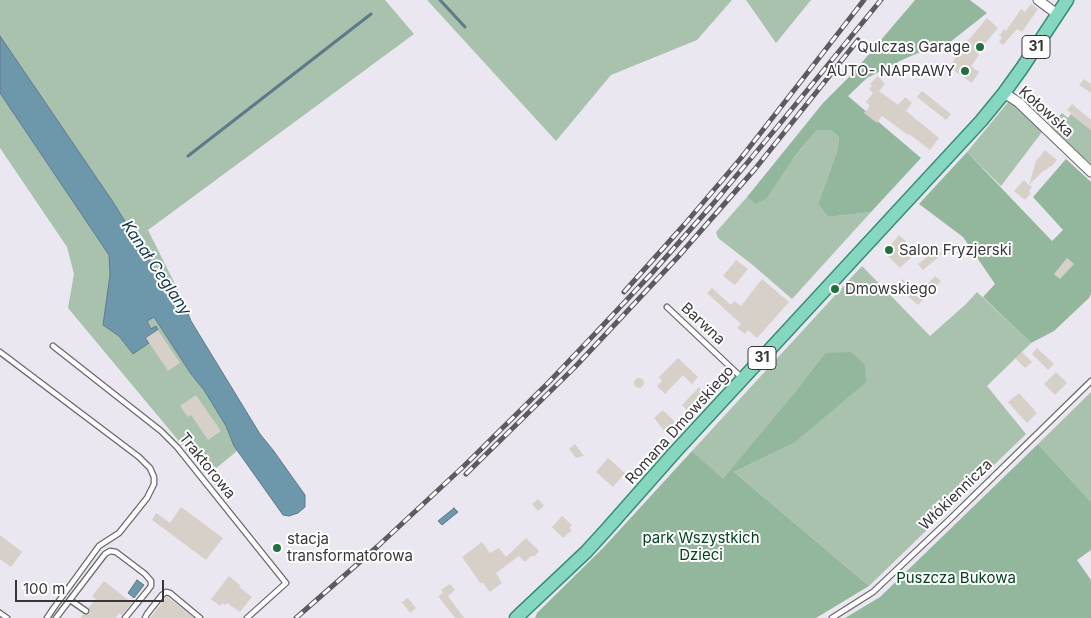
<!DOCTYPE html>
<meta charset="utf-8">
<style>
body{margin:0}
#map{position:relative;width:1091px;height:618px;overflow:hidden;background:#ebe7f0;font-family:Inter,sans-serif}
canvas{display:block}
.scale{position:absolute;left:15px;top:580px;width:149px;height:22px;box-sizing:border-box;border:2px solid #38363a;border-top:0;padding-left:6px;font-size:15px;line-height:18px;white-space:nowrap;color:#38363a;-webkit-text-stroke:4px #fff;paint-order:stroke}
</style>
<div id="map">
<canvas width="1091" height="618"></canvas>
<div class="scale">100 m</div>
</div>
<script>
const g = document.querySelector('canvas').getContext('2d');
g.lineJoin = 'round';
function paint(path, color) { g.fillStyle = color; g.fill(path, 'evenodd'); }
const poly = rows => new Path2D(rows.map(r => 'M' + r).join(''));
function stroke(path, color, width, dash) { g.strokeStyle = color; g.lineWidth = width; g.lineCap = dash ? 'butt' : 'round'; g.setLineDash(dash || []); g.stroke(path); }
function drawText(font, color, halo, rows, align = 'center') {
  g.font = font + ' Inter,sans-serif'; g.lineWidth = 4; g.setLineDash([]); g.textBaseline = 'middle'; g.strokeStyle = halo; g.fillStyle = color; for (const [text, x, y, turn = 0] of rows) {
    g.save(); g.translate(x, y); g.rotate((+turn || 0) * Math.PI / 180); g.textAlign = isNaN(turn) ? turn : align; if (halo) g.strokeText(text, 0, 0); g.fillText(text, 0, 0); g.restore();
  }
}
const green = poly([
 [0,0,385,0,414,34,148,230,180,294,169,292,113,202,0,36],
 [427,0,732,0,697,40,611,75,556,141],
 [746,0,811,0,776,43],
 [0,93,109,255,110,275,103,325,119,336,133,354,149,343,146,338,151,329,147,320,154,316,191,374,204,390,226,426,234,446,237,451,209,474,193,458,68,308,74,274,67,247,0,148],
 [1009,101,1025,115,1042,132,1001,186,967,152],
 [1062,113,1068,118,1071,114,1091,130,1091,164,1049,128],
 [817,130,831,130,839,137,837,151,818,204,828,217,871,212,792,299,754,266,718,238,716,232,747,197,755,204],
 [862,266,930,336,966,304,977,292,1031,343,987,386,1026,434,869,586,734,472,794,443,829,412,825,353,795,392,723,480,692,451],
 [1091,392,1091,502,1038,444]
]);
const forest = poly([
 [915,0,970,0,987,13,949,43,937,45,904,59,867,78,848,96,921,158,871,212,828,217,818,204,837,151,839,137,831,130,817,130,795,156,766,199,755,204,747,197,823,103,852,74],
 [967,152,1052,241,1063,230,1033,197,1066,159,1091,182,1091,294,1089,298,1054,331,1031,343,983,297,995,284,963,237,919,204],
 [851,352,865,365,866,382,794,443,734,472,869,586,816,618,535,618,537,613,603,548,692,451,723,479,795,392,825,353],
 [1038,444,1091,502,1091,550,1077,560,1091,580,1091,618,845,618,880,597]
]);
const water = poly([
 [0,36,113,202,169,292,180,294,191,321,260,434,273,450,305,495,305,507,298,513,289,516,283,515,234,446,226,426,204,390,191,374,154,317,147,321,151,329,156,326,158,330,146,338,149,343,133,354,119,336,103,325,110,275,109,255,0,93,0,36],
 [454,508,458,512,442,525,438,521,454,508],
 [137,580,144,585,134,598,128,593,137,580]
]);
const stream = poly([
 [440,0,465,27],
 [188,156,371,14]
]);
const building = poly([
 [1031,4,1038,9,1022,32,1017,29,1003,45,999,42,1002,37,999,36,1004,29,1006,31,1021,9,1025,12],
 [987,18,998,28,977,53,979,55,971,66,979,72,972,83,949,67,965,44],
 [878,76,885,84,879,91,898,105,905,97,912,103,906,111,939,138,930,150,909,134,908,135,882,116,877,123,864,113,870,106,866,102,873,93,869,89,872,86,870,84],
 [1084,79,1091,84,1091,93,1079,85],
 [922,91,951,114,946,120,917,97],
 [1072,104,1091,120,1091,130,1067,110],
 [1048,114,1055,120,1051,125,1044,119],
 [1045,150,1057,160,1051,167,1050,166,1045,171,1044,170,1029,185,1032,187,1029,191,1031,193,1025,200,1014,191,1024,180,1029,185,1036,161],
 [899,235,912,247,909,250,914,255,900,268,884,252],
 [937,249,942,254,923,270,918,264],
 [1067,258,1074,264,1060,279,1054,274],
 [736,260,748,269,735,285,723,276],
 [935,276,941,281,918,305,896,286,902,279,918,294],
 [762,279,789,302,757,338,748,330,745,334,737,328,741,324,707,293,712,288,731,305,734,301,741,306],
 [158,330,180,363,168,371,146,338],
 [1037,348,1054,364,1048,370,1032,354],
 [1022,352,1032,362,1025,368,1015,358],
 [678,358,698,377,692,384,683,375,665,394,657,386,662,381,659,377],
 [1056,372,1067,383,1055,395,1044,384],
 '634 383a5 5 0 1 1 10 0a5 5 0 1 1-10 0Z',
 [699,387,709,398,692,415,682,405],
 [1019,393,1037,413,1027,423,1008,402],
 [196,395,221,431,208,440,191,415,188,417,180,406],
 [663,410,676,423,665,432,654,418],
 [575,444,584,456,576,458,573,454,569,449],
 [608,458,625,473,613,487,596,472],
 [538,499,544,506,538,511,532,504],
 [181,507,223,538,206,560,152,520,156,513,170,523],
 [562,516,572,525,569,528,572,530,563,538,552,527],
 [0,535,22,552,11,567,0,559],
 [526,538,539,551,535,556,531,556,525,562,519,556,496,573,502,583,490,592,482,582,481,584,462,557,482,542,490,553,499,548,506,557],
 [229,576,241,586,239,587,252,597,240,612,227,603,225,605,222,603,220,606,211,599],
 [104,581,132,603,122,615,119,613,116,618,81,618,83,614,87,615,90,613,90,610,88,608,96,599,92,596],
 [450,584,455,590,448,596,464,618,455,618,438,596,443,593,441,590],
 [167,596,168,597,194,618,150,618],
 [408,598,416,608,410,613,402,602]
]);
const service = poly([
 [667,307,742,378],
 [53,346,161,431,177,447,286,583,247,618],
 [0,352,139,457,150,468,154,477,154,484,147,498,119,533,99,546,53,609,47,618],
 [70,600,86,611],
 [0,613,7,618],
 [56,618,105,554,110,551,116,552,145,574,151,581,151,586,148,590,125,618],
 [145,618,147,614,162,595,166,592,170,593,200,618],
 [832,618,873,592,949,520,1091,381]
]);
const minor = poly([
 [1038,0,1057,14],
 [1004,93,1018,102,1091,172]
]);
const primary = poly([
 [516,618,586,552,607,529,675,452,981,121,1004,93,1022,68,1067,0]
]);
const rail = poly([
 [624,292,684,225,741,158,784,103,864,0],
 [466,474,575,367,677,258,755,169,858,40],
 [296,618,378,546,464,466,548,383,590,339,652,273,712,205,778,126,881,0]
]);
const markers = [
 [980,47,5,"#227040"],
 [965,71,5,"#227040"],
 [889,250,5,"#227040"],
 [835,289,5,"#227040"],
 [277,548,5,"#227040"]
];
const shields = [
 [1036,47,28],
 [762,358,28]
];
const shieldNames = [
 ["31",1036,47],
 ["31",762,358]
];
const poiNames = [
 ["Qulczas Garage",970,47,"right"],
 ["AUTO- NAPRAWY",955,71,"right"],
 ["Salon Fryzjerski",899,250],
 ["Dmowskiego",845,289],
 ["stacja",287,539],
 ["transformatorowa",287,556]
];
const streetNames = [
 ["Kołowska",1046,112,42],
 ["Barwna",703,324,43],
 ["Romana Dmowskiego",680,425,-48],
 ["Traktorowa",207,466,51],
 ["Włókiennicza",956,495,-44]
];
const parkNames = [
 ["park Wszystkich",701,538],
 ["Dzieci",701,555],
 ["Puszcza Bukowa",956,578]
];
const waterNames = [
 ["Kanał Ceglany",156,268,56]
];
paint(green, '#a8c2ae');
paint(forest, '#93b79c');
paint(water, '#6d97ab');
stroke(water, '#5d7a89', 1);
stroke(stream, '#5d7a89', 3);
paint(building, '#d6d0c8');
stroke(service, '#6b676f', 7);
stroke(minor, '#6b676f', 11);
stroke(primary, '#368e75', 15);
stroke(service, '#fff', 4.5);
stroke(minor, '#fff', 9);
stroke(primary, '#86d7bf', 12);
stroke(rail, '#5e5b60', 5);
stroke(rail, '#fff', 3, [9]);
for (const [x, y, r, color] of markers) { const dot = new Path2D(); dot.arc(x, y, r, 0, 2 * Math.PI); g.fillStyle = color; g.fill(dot); stroke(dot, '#fff', 2); }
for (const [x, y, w] of shields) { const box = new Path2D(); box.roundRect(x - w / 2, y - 11.5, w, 23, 4); g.fillStyle = '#fff'; g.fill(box); stroke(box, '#38363a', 1); }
drawText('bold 14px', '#38363a', null, shieldNames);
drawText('15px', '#38363a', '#fff', poiNames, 'left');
drawText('15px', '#38363a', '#fff', streetNames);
drawText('15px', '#034220', '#fff', parkNames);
drawText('italic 16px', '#0e3343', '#fff', waterNames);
</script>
